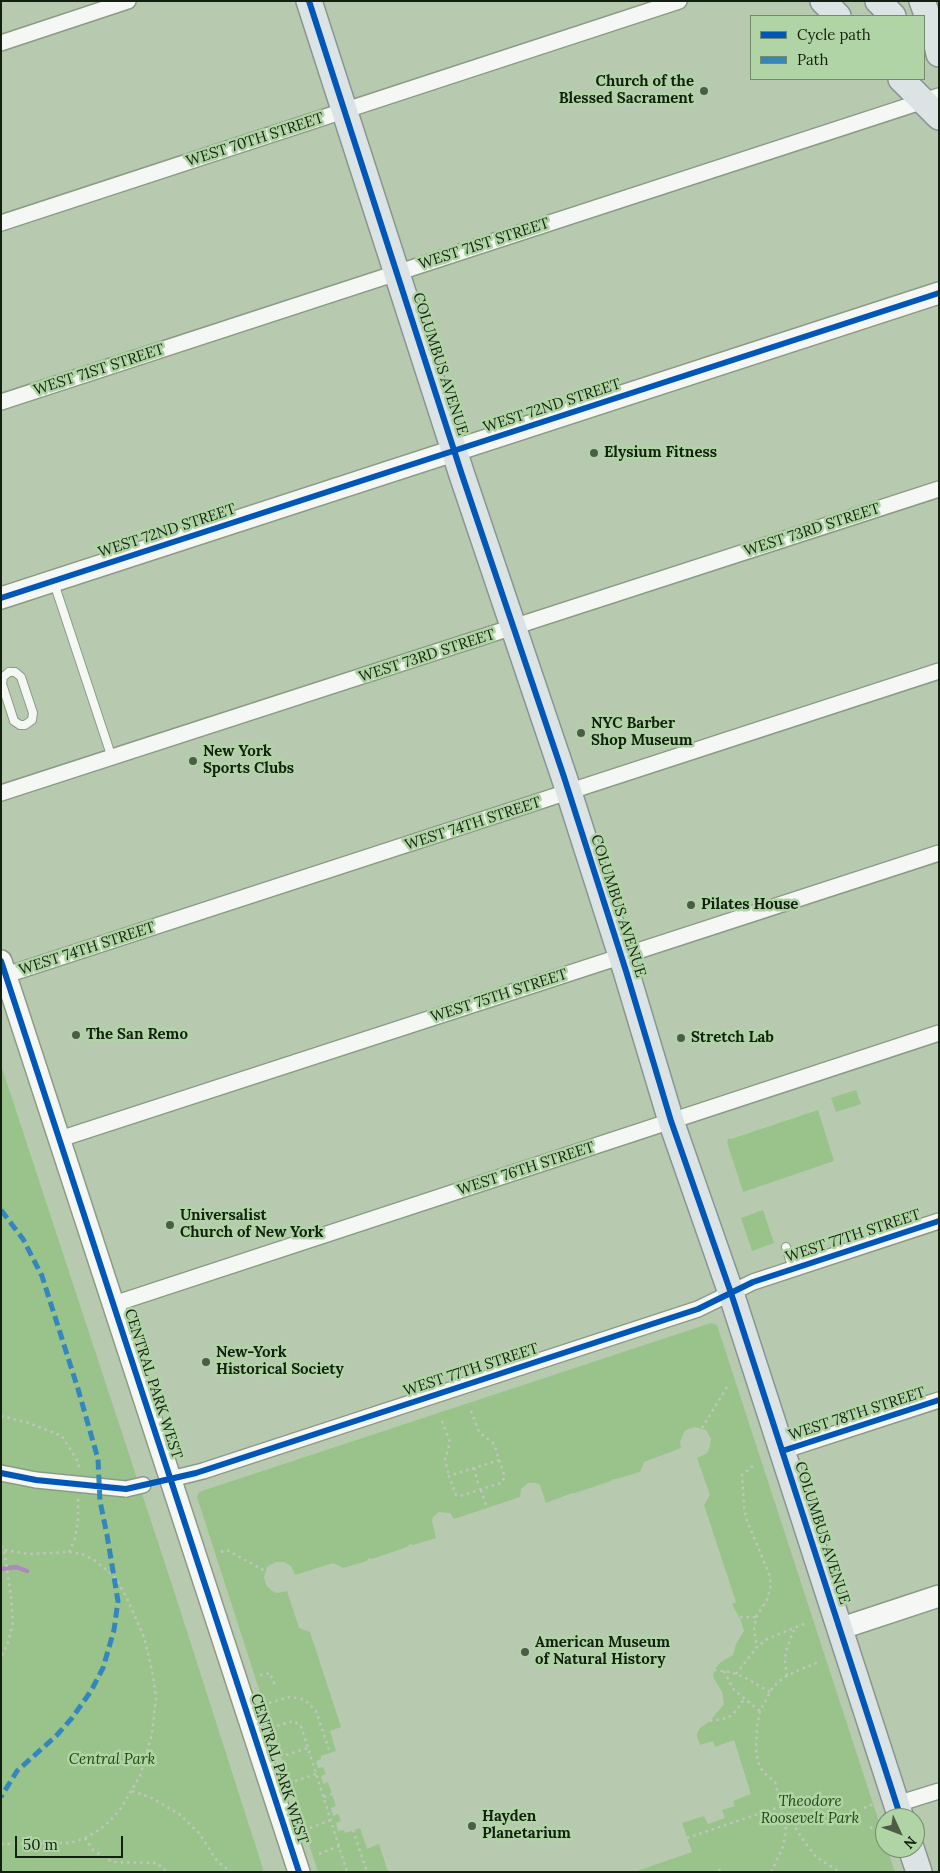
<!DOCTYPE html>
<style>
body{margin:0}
#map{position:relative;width:940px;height:1873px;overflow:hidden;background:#b7cab0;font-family:Lora,serif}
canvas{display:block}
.frame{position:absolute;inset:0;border:2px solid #13200f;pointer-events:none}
.legend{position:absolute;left:750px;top:15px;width:175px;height:65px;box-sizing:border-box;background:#b1d4a6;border:1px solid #728c6a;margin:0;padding:6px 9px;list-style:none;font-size:15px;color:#13200f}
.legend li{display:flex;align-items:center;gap:10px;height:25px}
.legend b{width:25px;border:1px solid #728c6a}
.north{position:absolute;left:875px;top:1808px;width:50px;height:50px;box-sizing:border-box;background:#b1d4a6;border:1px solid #728c6a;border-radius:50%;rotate:133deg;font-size:14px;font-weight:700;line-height:20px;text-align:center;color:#13200f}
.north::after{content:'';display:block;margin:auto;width:18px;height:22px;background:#4c5c47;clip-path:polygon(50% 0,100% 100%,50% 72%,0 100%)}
.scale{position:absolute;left:15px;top:1836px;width:108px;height:22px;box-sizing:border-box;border:2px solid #13200f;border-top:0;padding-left:6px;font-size:15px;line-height:18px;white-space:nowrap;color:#13200f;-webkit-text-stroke:4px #b1d4a6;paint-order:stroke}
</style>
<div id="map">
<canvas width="940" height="1873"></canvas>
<div class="frame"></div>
<ul class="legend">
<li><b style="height:6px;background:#0057b8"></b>Cycle path</li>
<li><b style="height:6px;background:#3487bc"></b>Path</li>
</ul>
<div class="north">N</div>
<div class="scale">50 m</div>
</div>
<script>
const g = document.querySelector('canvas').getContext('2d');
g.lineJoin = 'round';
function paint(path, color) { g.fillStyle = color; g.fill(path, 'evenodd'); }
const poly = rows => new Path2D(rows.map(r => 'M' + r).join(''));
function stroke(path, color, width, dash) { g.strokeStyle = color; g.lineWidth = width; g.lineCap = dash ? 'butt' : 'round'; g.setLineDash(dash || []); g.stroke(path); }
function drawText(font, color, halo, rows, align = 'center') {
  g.font = font + ' Lora,serif'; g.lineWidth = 5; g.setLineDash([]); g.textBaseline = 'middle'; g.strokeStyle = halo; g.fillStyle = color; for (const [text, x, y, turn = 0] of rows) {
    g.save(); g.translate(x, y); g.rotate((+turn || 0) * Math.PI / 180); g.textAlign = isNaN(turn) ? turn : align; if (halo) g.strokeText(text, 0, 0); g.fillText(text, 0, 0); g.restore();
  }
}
const green = poly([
 [1,1065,175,1594,264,1872,1,1872],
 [856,1090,861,1104,836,1112,831,1098],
 [818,1110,834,1161,743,1192,727,1142,729,1138,731,1139],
 [763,1210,774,1243,752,1251,741,1218],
 [711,1323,717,1325,880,1825,885,1840,885,1848,887,1848,895,1872,634,1872,692,1852,682,1823,704,1816,708,1824,725,1818,722,1810,735,1806,733,1801,751,1794,734,1740,715,1747,713,1741,700,1745,697,1736,697,1733,700,1728,710,1721,724,1704,722,1692,713,1677,714,1670,721,1662,733,1655,736,1644,744,1631,741,1621,732,1604,736,1602,704,1505,710,1495,697,1458,706,1454,709,1450,711,1439,706,1430,695,1427,688,1429,684,1432,680,1442,681,1448,644,1462,640,1472,616,1479,613,1479,611,1481,575,1493,572,1493,546,1503,540,1485,536,1483,528,1483,521,1489,520,1497,454,1519,450,1513,439,1512,433,1517,432,1521,436,1538,413,1545,410,1544,407,1547,372,1559,369,1558,367,1561,343,1568,333,1563,295,1575,291,1566,284,1562,276,1562,267,1567,264,1577,266,1585,272,1591,277,1593,287,1591,299,1628,310,1632,341,1727,330,1731,336,1751,321,1756,321,1759,316,1761,318,1768,323,1767,326,1774,321,1776,323,1784,328,1782,336,1806,331,1808,333,1816,338,1814,341,1821,336,1823,338,1831,344,1830,345,1833,360,1828,367,1849,379,1844,388,1872,318,1872,197,1497,199,1492]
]);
const stream = poly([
 [1,1569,16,1567,27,1571]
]);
const path = poly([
 [323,131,325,135,330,133],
 [28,1133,32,1132],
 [39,1162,43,1161],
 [471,1411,479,1432,494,1444,499,1460],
 [1,1416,29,1423,62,1436,77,1460,80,1470],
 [442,1421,450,1442,445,1460,449,1476],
 [702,1428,727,1387],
 [499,1460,505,1477,501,1483,460,1496,456,1495,449,1476,499,1460],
 [753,1466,742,1475,744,1506,746,1518,769,1574,771,1585,767,1600,756,1617,754,1630,757,1647],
 [474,1468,478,1483],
 [481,1490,487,1508],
 [1,1546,4,1550,11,1596,13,1622,8,1643,1,1658],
 [69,1552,75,1538,78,1521,78,1498],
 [221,1552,227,1550,265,1571],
 [855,1597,857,1603],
 [740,1617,756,1617],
 [869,1640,872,1648],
 [817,1663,799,1670,783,1678,773,1687,760,1711,757,1727,756,1753,759,1764,763,1772,775,1782,783,1814,793,1823,801,1837,816,1857,840,1872],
 [714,1670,730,1672,744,1677,770,1692],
 [724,1671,734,1690,760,1711],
 [736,1674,757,1647,767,1639,804,1624],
 [260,1675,270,1673,276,1688],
 [787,1676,785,1662,786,1651,794,1630],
 [269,1703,289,1697,303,1699,308,1703,316,1711,330,1753],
 [710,1721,728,1718,736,1711,744,1699],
 [277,1726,293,1721,300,1725,302,1729,347,1872],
 [286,1755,308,1748],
 [295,1781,316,1774],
 [132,1791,152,1798,179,1814,199,1833,217,1861,231,1872],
 [324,1797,332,1794],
 [864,1808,873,1804],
 [310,1828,331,1820],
 [870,1828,880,1825],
 [353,1830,367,1872],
 [85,1838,93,1850,112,1862,157,1863,167,1872],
 [687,1838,782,1806],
 [1,1844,70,1843,85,1838,99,1830,111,1820,121,1808,140,1776,152,1734,156,1697,152,1670,144,1637,126,1596,114,1576,94,1560,82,1554,69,1552,29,1554,4,1550],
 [319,1854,339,1846],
 [719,1869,720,1872],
 [262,1872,267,1870],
 [771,1872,783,1847,786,1830,783,1815]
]);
const lane = poly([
 [54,583,112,758],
 [9,672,15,672,21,677,33,713,32,720,25,725,20,725,14,721,2,684,3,677,9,672],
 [786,1247,793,1269]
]);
const street = poly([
 [1,43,128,1],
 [1,223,679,1],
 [1,402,939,96],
 [1,793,939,489],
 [6,975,939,671],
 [60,1139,939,853],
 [114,1304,939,1033],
 [782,1451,939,1400],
 [1,1473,36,1480],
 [171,1479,203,1471,698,1309,753,1282,939,1221],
 [126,1489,143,1485],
 [897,1804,939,1791]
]);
const secondary = poly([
 [1,598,939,293],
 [1,961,299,1872],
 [839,1629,939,1596]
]);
const primary = poly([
 [309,1,462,475,564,777,626,971,671,1121,731,1293,901,1818],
 [823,1,838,16],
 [878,1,893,16],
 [922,1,935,36,939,54],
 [901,79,939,117],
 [911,1848,919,1872]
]);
const streetBridge = poly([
 [36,1480,126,1489]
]);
const quiet = poly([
 [1,1210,23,1239,42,1276,78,1389,98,1459,100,1501,107,1535,118,1601,114,1630,103,1668,91,1691,72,1718,56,1736,17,1771,1,1797]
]);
const cycleway = poly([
 [309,1,462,475,564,777,626,971,671,1121,731,1293,901,1818],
 [1,598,939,293],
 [1,961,299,1872],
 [782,1451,939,1400],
 [1,1473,36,1480,126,1489,196,1473,698,1309,753,1282,939,1221]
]);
const markers = [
 [704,91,5,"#4c5c47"],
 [594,453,5,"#4c5c47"],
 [581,733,5,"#4c5c47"],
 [193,761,5,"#4c5c47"],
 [691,905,5,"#4c5c47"],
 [76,1035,5,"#4c5c47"],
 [681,1038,5,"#4c5c47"],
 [170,1225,5,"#4c5c47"],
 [206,1362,5,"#4c5c47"],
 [525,1652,5,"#4c5c47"],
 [472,1826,5,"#4c5c47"]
];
const poiNames = [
 ["Church of the",694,82,"right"],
 ["Blessed Sacrament",694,99,"right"],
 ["Elysium Fitness",604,453],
 ["NYC Barber",591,724],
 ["Shop Museum",591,741],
 ["New York",203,752],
 ["Sports Clubs",203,769],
 ["Pilates House",701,905],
 ["The San Remo",86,1035],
 ["Stretch Lab",691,1038],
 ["Universalist",180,1216],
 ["Church of New York",180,1233],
 ["New-York",216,1353],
 ["Historical Society",216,1370],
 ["American Museum",535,1643],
 ["of Natural History",535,1660],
 ["Hayden",482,1817],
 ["Planetarium",482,1834]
];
const streetNames = [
 ["WEST 70TH STREET",255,140,-18],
 ["WEST 71ST STREET",484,244,-18],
 ["COLUMBUS AVENUE",440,364,72],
 ["WEST 71ST STREET",99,370,-18],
 ["WEST 72ND STREET",552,406,-18],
 ["WEST 73RD STREET",812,530,-18],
 ["WEST 72ND STREET",167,531,-18],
 ["WEST 73RD STREET",427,656,-18],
 ["WEST 74TH STREET",473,824,-18],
 ["COLUMBUS AVENUE",618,906,72],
 ["WEST 74TH STREET",87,949,-18],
 ["WEST 75TH STREET",499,996,-18],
 ["WEST 76TH STREET",526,1169,-18],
 ["WEST 77TH STREET",853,1236,-18],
 ["WEST 77TH STREET",471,1370,-18],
 ["CENTRAL PARK WEST",153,1384,72],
 ["WEST 78TH STREET",857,1414,-18],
 ["COLUMBUS AVENUE",822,1533,72],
 ["CENTRAL PARK WEST",279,1769,72]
];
const parkNames = [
 ["Central Park",112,1760],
 ["Theodore",810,1802],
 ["Roosevelt Park",810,1819]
];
paint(green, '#99c38b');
stroke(stream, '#ac89b7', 4.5);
stroke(lane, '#8c9a86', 10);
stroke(street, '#8c9a86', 18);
stroke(secondary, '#8c9a86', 24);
stroke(primary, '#879692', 28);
stroke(path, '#c0c5be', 2.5, [2.5, 4]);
stroke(lane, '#f4f7f3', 8);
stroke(street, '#f4f7f3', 15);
stroke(secondary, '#f4f7f3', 21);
stroke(primary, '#dce3e4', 25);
stroke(streetBridge, '#8c9a86', 18, []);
stroke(streetBridge, '#f4f7f3', 15);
stroke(quiet, '#3487bc', 5, [10, 5]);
stroke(cycleway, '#0057b8', 6);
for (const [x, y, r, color] of markers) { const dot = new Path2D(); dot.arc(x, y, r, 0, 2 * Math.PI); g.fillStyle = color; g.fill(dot); stroke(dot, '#b1d4a6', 2); }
drawText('bold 15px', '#13200f', '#b1d4a6', poiNames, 'left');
drawText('15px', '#13200f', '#b1d4a6', streetNames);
drawText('italic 15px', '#204910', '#b1d4a6', parkNames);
</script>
